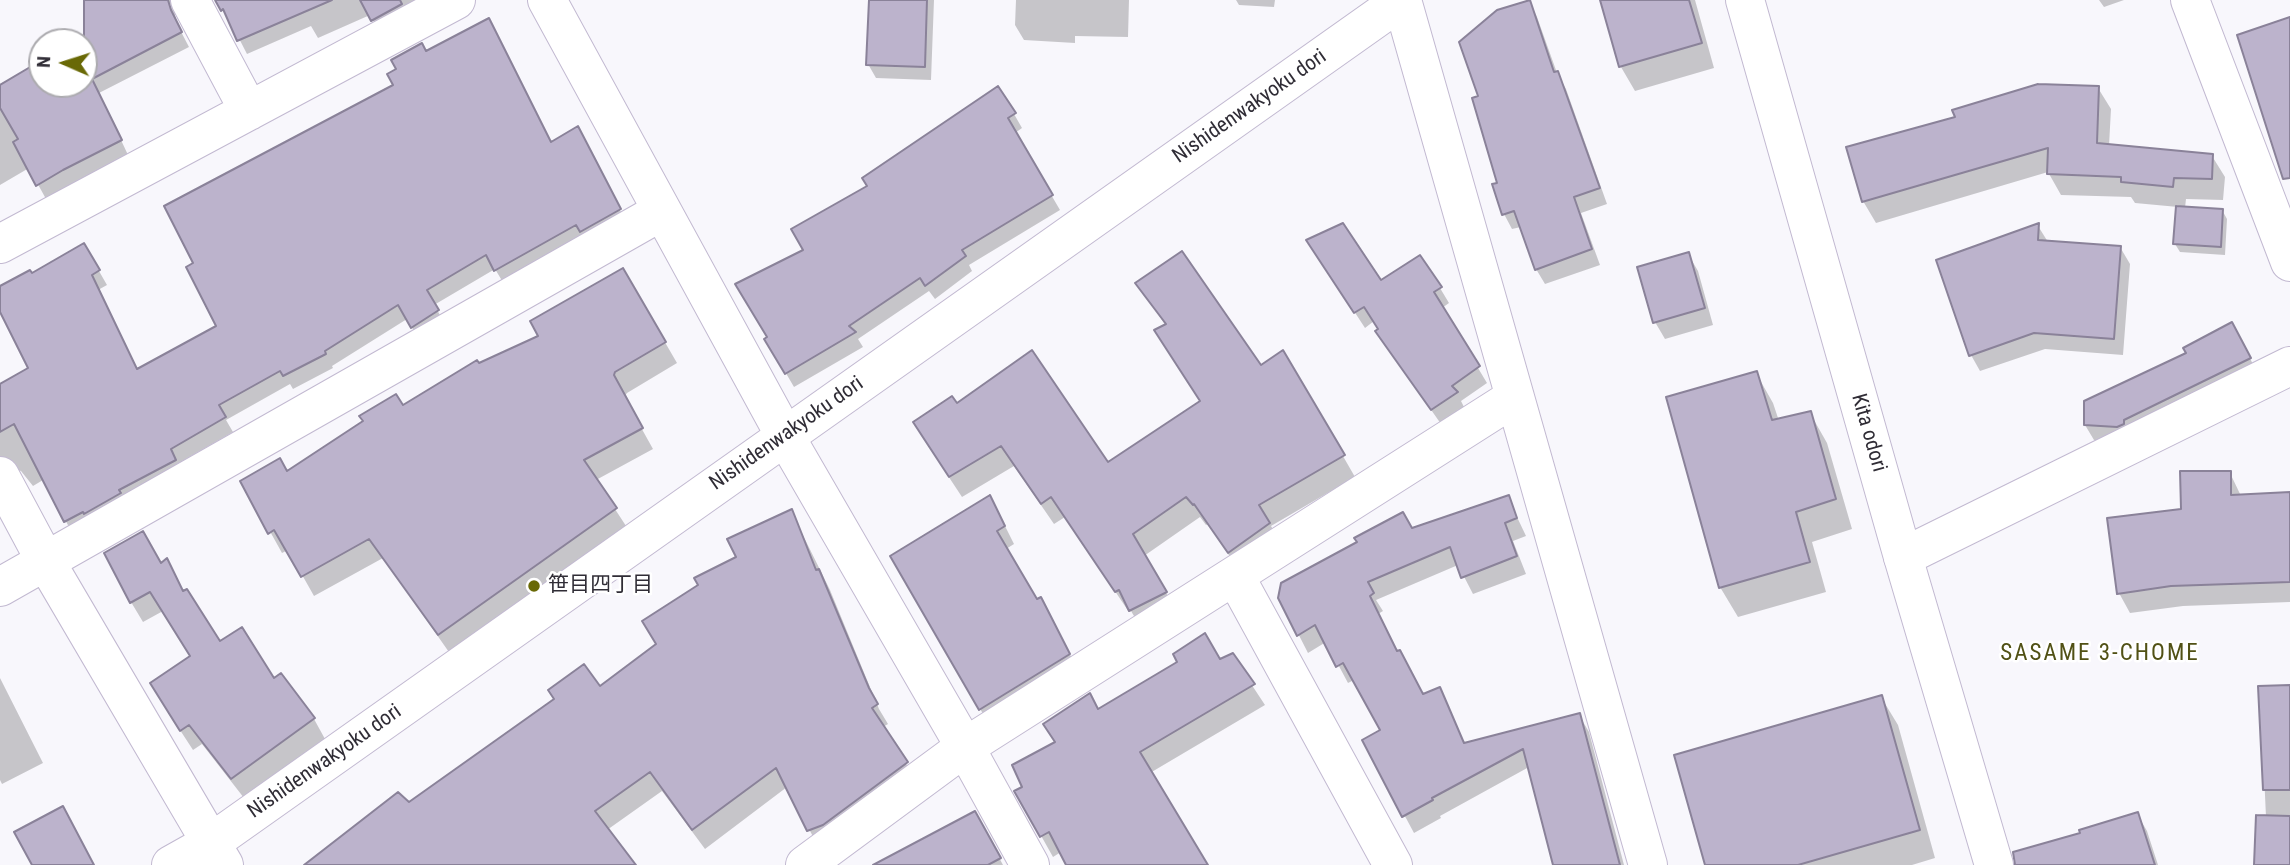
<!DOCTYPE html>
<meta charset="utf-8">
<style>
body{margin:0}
#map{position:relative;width:2290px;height:865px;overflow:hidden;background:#f8f7fc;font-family:"Roboto Condensed",sans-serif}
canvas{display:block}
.north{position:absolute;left:28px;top:28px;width:70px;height:70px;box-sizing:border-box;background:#fff;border:2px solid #acabaf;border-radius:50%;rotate:273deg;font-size:19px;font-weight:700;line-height:28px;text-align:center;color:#302d36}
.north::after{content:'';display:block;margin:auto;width:24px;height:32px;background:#696906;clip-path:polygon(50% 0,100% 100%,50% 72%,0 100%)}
</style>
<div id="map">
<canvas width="2290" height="865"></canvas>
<div class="north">N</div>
</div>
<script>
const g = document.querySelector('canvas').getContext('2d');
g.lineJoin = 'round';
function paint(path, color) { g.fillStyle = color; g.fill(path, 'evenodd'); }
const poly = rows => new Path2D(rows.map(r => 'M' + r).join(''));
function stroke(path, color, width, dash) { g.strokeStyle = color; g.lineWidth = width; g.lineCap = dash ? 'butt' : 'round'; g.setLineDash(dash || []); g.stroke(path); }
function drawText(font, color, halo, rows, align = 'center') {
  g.font = font + ' "Roboto Condensed","Noto Sans JP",sans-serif'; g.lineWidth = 5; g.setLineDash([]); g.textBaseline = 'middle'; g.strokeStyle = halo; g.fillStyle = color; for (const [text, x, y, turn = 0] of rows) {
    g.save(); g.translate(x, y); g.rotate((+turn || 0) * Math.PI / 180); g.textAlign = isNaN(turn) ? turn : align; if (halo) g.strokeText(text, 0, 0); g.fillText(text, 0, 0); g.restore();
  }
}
const shadow = poly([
 [88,0,181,0,175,15,178,26,189,47,99,93,128,155,46,199,29,168,0,185,0,84,42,62,42,84,84,84,84,42,77,42,102,27],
 [216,0,432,0,379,31,370,15,318,38,311,26,247,54,231,23],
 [871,0,934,0,931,80,876,78,868,64],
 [1016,0,1129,0,1128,37,1075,36,1075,43,1024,40,1015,25],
 [1236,0,1275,0,1274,7,1239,5],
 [1602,0,1695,0,1714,68,1635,91,1621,67],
 [2099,0,2124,0,2104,7],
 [1529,1,1537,17,1557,73,1566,89,1607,204,1581,213,1600,265,1545,284,1536,269,1521,227,1512,229,1504,214,1500,184,1480,97],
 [488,20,551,144,586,143,627,224,504,284,495,269,434,305,446,325,420,341,407,319,332,366,333,368,293,389,290,384,226,420,233,432,177,464,183,475,74,536,43,480,33,486,21,471,10,468,0,470,0,386,30,369,0,308,0,288,31,275,84,245,107,285,98,290,137,370,218,327,395,85,389,74],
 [2098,88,2111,109,2109,146,2212,156,2225,177,2223,200,2186,199,2185,208,2222,210,2227,219,2225,255,2180,252,2175,244,2178,207,2135,203,2131,197,2061,195,2048,172,1876,223,1863,201],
 [1014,114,1022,128,1015,133,1060,210,969,265,972,271,935,299,929,291,858,339,863,347,794,387,766,339,769,337,805,250],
 [2038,226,2048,242,2120,247,2130,264,2123,355,2045,349,1980,371,1971,355],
 [1688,254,1698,271,1713,325,1665,339,1655,322],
 [1318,256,1380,283,1440,288,1449,303,1442,308,1487,383,1461,401,1465,409,1441,424,1387,347,1374,321,1365,328],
 [623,270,677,363,627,393,624,397,653,449,596,480,628,529,451,655,383,558,314,596,288,550,282,553,242,481,287,473,478,366,540,337],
 [1138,284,1261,368,1283,352,1355,477,1271,526,1281,544,1241,573,1208,524,1206,525,1200,517,1144,556,1178,613,1143,631,1131,611,1129,612,1065,517,1054,524,1014,466,962,497,927,444,956,405,1108,464,1202,403,1166,326],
 [2240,339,2258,374,2126,442,2094,440,2085,425],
 [1756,373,1773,403,1779,421,1810,413,1827,443,1852,529,1812,542,1826,592,1738,617,1720,587],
 [2230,473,2241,496,2290,494,2290,602,2183,606,2130,613,2119,593,2183,510],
 [1508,498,1526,536,1513,541,1526,574,1473,594,1458,565,1376,600,1383,611,1378,614,1397,653,1423,696,1439,689,1465,745,1579,715,1589,732,1624,865,1555,865,1529,767,1440,816,1441,818,1414,833,1364,740,1382,731,1354,680,1348,683,1326,642,1308,653,1280,598,1411,529],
 [791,511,830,590,879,709,888,724,883,727,918,783,820,850,787,787,705,849,662,791,607,830,633,865,307,865,600,688,658,645,700,585,738,558],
 [999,514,1014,544,1006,549,1037,601,1050,616,1079,672,990,726,892,556],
 [161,565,184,593,219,644,274,680,281,675,314,719,325,739,244,798,202,744,193,750,163,704,192,657,163,611,143,622,131,602],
 [1232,655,1265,705,1150,773,1206,865,1068,865,1061,852,1053,857,1016,791,1024,787,1056,743,1099,711],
 [0,678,43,763,2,784,0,780],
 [2290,687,2290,865,2256,865,2266,817,2260,688],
 [1881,697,1898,725,1935,858,1912,865,1706,865],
 [975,813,1003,865,877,865],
 [2137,814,2147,831,2158,865,2038,865,2082,834]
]);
const building = poly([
 [84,0,168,0,171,10,182,32,92,79,122,140,63,170,36,186,13,142,18,139,0,108,0,85,42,60,42,84,84,84,84,42,73,42,84,36,84,0],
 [215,0,332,0,237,41,223,9,221,11,215,0],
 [360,0,400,0,402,4,371,21,360,0],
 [869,0,927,0,925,67,866,65,869,0],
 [1530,0,1554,72,1558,71,1600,188,1574,197,1592,249,1535,270,1514,211,1502,215,1492,184,1497,183,1472,98,1478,96,1459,42,1497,10,1530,0],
 [1600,0,1689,0,1702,43,1619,67,1600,0],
 [2290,17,2290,178,2283,179,2237,35,2290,17],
 [489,18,551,142,578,126,621,209,580,232,576,225,494,271,486,255,427,290,439,310,411,328,398,305,325,351,326,354,283,376,280,371,219,405,226,417,171,449,176,460,119,490,121,493,84,514,83,512,64,522,14,424,0,432,0,384,28,368,0,312,0,286,30,270,32,273,84,243,100,270,92,275,137,369,216,326,186,267,193,263,164,206,393,85,387,74,396,69,391,60,422,43,426,51,489,18],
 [2038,84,2099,86,2097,143,2213,154,2212,179,2174,178,2173,187,2121,182,2121,177,2047,174,2048,148,1862,202,1846,147,1955,117,1952,110,2038,84],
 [998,86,1016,113,1008,118,1053,195,962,250,966,256,925,286,920,278,849,326,856,332,785,374,764,339,767,337,735,284,803,250,791,229,867,186,862,178,998,86],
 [2176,206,2223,209,2221,247,2173,244,2176,206],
 [1343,223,1381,280,1420,255,1442,287,1434,292,1480,366,1452,386,1458,392,1431,410,1375,331,1378,329,1364,307,1354,313,1306,240,1343,223],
 [2039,223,2038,240,2121,246,2114,339,2034,333,1969,356,1936,260,2039,223],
 [1182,251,1261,365,1283,350,1345,455,1259,505,1270,523,1228,553,1194,504,1193,505,1186,497,1133,534,1167,592,1129,611,1119,590,1115,592,1051,497,1041,504,1001,446,949,477,913,422,952,396,957,403,1032,350,1108,462,1200,401,1154,330,1166,324,1135,283,1182,251],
 [1689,252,1705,308,1653,323,1637,267,1689,252],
 [623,268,666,342,615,372,614,375,643,428,584,460,617,508,438,635,369,539,301,577,274,530,268,534,240,481,280,458,287,471,363,421,359,416,396,394,403,405,477,360,479,363,538,336,530,321,623,268],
 [2232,322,2251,358,2124,420,2124,424,2117,427,2084,425,2084,401,2186,353,2183,348,2232,322],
 [1757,371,1772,420,1811,411,1836,499,1796,512,1810,562,1719,588,1666,397,1757,371],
 [2180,471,2231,471,2231,495,2290,492,2290,582,2171,586,2117,594,2107,518,2181,509,2180,471],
 [990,495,1005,526,997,531,1037,599,1041,597,1070,654,979,710,890,556,990,495],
 [1509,495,1517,518,1505,523,1517,556,1461,578,1450,547,1368,582,1374,593,1370,596,1397,651,1400,650,1423,694,1440,687,1464,743,1580,713,1620,865,1553,865,1523,749,1432,798,1433,800,1402,817,1362,740,1380,730,1343,663,1336,667,1315,625,1297,636,1278,598,1281,583,1357,542,1354,538,1403,512,1412,528,1509,495],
 [792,509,816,570,819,569,869,688,878,704,872,708,908,762,823,825,807,831,776,768,692,830,650,772,595,811,636,865,304,865,398,792,409,802,554,699,548,690,584,664,600,686,656,644,642,621,698,585,694,578,736,557,727,539,792,509],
 [143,531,161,563,167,558,183,591,187,589,220,641,242,627,274,678,281,673,315,718,231,779,189,725,180,731,150,683,190,656,150,592,130,603,104,553,143,531],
 [1205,633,1220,659,1233,653,1255,684,1140,752,1208,865,1066,865,1049,832,1040,837,1014,791,1022,787,1012,765,1055,742,1043,724,1090,693,1098,709,1177,662,1173,654,1205,633],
 [2290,685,2290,790,2263,790,2258,686,2290,685],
 [1882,695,1920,830,1798,865,1705,865,1674,755,1882,695],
 [63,806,94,865,32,865,14,832,63,806],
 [975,811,1001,858,988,865,873,865,975,811],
 [2138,812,2155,865,2015,865,2013,852,2080,833,2079,830,2138,812],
 [2256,815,2290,816,2290,865,2254,865,2256,815]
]);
const minor = poly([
 [190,0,249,111],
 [547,0,785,436,965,747,1030,865],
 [1402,0,1648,865],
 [2190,0,2290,262],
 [0,244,456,0],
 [0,476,46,562,224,865],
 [1903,557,2290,366],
 [1235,576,1393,865],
 [0,587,662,211],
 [805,865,965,747,1515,397]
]);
const tertiary = poly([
 [1745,0,1903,557,1994,865],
 [171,865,212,842,1402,0]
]);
const markers = [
 [534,586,7,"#696906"]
];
const streetNames = [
 ["Nishidenwakyoku dori",1250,107,-35],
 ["Kita odori",1868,433,74],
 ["Nishidenwakyoku dori",787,434,-35],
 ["Nishidenwakyoku dori",325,762,-35]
];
const poiNames = [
 ["笹目四丁目",548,586]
];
const neighbourhoodNames = [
 ["SASAME 3-CHOME",2100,654]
];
paint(shadow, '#0003');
paint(building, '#bcb3cc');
stroke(building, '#8a8299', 2);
stroke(minor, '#c2b9d1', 40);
stroke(tertiary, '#c2b9d1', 40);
stroke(minor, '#fff', 38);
stroke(tertiary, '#fff', 38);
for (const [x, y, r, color] of markers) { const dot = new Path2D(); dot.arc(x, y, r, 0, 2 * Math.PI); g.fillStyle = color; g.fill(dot); stroke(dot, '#fff', 2.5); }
drawText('21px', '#302d36', '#fff', streetNames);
drawText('21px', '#302d36', '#fff', poiNames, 'left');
g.letterSpacing = '2px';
drawText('23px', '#515115', '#fff', neighbourhoodNames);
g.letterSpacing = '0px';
</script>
